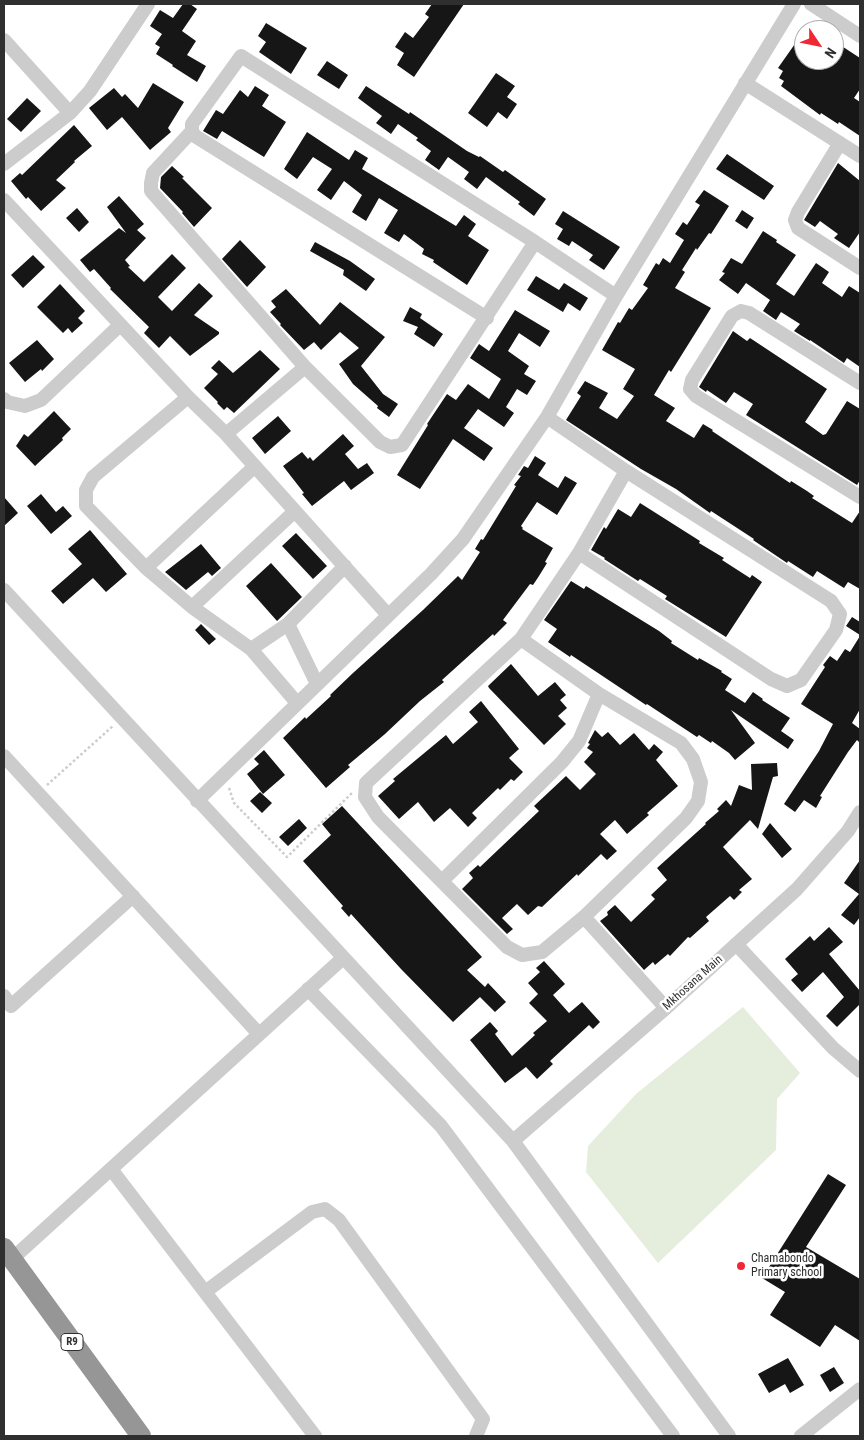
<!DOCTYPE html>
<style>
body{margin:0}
#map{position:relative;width:864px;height:1440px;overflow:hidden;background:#fff;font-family:"Roboto Condensed",sans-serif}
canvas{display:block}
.frame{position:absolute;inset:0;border:5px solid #2f2f2f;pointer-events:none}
.north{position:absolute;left:794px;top:20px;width:50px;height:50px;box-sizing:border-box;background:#fff;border:1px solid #acacac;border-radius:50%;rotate:124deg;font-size:14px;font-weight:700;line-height:20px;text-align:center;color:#2f2f2f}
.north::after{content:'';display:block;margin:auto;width:18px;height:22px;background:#f02834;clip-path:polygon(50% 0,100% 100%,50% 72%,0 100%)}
</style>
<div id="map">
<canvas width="864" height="1440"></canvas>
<div class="frame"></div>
<div class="north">N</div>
</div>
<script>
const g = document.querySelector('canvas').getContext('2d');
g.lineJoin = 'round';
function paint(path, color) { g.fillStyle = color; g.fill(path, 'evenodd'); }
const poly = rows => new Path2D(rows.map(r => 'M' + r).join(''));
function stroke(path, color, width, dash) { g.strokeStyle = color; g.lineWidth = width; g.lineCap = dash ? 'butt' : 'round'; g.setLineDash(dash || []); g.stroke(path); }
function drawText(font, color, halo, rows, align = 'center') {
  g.font = font + ' "Roboto Condensed",sans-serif'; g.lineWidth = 5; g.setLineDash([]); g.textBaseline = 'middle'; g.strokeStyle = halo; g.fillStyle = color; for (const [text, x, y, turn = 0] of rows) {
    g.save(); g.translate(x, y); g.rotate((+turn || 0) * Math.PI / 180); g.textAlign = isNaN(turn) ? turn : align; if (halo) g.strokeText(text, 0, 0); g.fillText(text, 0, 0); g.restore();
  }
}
const green = poly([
 [743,1007,800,1073,777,1099,776,1150,658,1263,586,1172,588,1146,636,1094]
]);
const building = poly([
 [183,4,190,4,197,9,182,31,196,41,187,55,206,66,197,82,172,66,173,65,156,54,160,47,155,44,162,34,150,26,160,10,173,18],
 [432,4,464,4,414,77,397,65,404,53,395,47,405,32,413,38,429,17,425,14],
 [266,23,307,48,291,74,259,52,266,42,258,36],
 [804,31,804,60,834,60,834,41,860,58,860,89,854,98,860,102,860,136,839,122,838,124,821,113,820,115,781,86,784,81,779,78,783,71,778,68],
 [327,61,348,75,339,89,317,75],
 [496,73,515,86,507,97,517,104,507,119,498,112,487,127,468,113],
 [153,83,184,102,168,128,171,132,150,150,122,117,107,130,89,108,114,88,122,97,125,94,138,108],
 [255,86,269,95,262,106,286,122,264,157,222,131,217,139,203,131,216,110,223,114,240,90,248,97],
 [366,86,409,114,410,112,467,151,479,157,480,156,503,172,505,170,546,199,534,216,518,204,520,202,486,177,477,189,464,179,469,172,448,157,439,170,425,160,431,151,416,140,418,138,398,124,391,134,376,123,382,116,358,98],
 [27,98,41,111,21,132,7,119],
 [74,125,92,146,74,161,75,162,56,180,66,188,41,211,28,197,26,199,11,181,20,173,22,175],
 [307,132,349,160,355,150,368,158,362,169,456,226,464,215,476,224,468,236,489,250,467,285,433,262,434,260,422,254,424,249,404,234,399,242,384,233,398,210,379,198,366,221,352,212,362,195,344,181,331,200,317,190,332,169,313,157,297,179,284,169],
 [727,154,774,186,764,200,716,169],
 [838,163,860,181,860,232,849,248,834,238,838,234,820,221,815,227,804,220],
 [172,166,184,177,182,178,212,208,194,227,182,213,183,212,160,188,161,177],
 [704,190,729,206,711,234,709,233,697,250,696,248,682,270,685,272,675,288,711,308,671,372,669,370,654,395,675,408,666,421,694,438,703,424,713,430,712,431,790,483,791,481,807,491,814,496,812,498,852,523,860,511,860,589,848,582,844,588,817,571,813,577,788,561,787,563,753,540,754,539,711,511,710,513,676,489,641,469,566,420,581,396,577,393,585,381,608,393,599,408,617,419,634,396,623,389,635,369,602,350,618,322,620,323,629,308,632,310,648,288,643,285,656,263,659,265,663,258,670,263,684,240,675,234,683,222,687,225,700,205,695,202],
 [119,196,144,224,137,230,146,238,125,260,130,266,128,267,144,282,172,254,186,268,158,297,172,311,199,283,213,296,194,315,219,332,219,334,190,356,170,336,159,348,144,333,149,327,110,289,111,288,94,269,90,272,80,260,119,228,126,233,107,207],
 [77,208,89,222,79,232,66,218],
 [742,210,754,218,747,229,735,221],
 [563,211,620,247,604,270,589,260,593,255,572,241,569,246,557,239,563,229,555,224],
 [763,231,777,240,776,242,796,255,776,284,794,296,816,263,829,272,822,283,842,297,849,286,860,293,860,367,847,358,844,363,810,340,810,341,794,331,800,324,781,312,776,320,763,311,770,300,746,283,738,294,719,280,725,273,722,272,731,258,742,264],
 [240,240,266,267,247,287,222,259],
 [315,242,350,261,375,279,366,291,343,275,344,270,310,251],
 [33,255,45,267,23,288,11,275],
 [536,276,559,290,564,283,588,298,580,311,568,303,563,312,527,290],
 [60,284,85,311,78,318,83,323,72,333,68,328,63,333,37,307],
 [286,289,320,325,340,302,385,337,361,366,383,394,398,404,389,417,377,408,378,406,353,384,339,364,359,348,340,332,321,350,314,342,304,350,280,325,281,324,270,312,276,307,271,301],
 [410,307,422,314,420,318,443,334,434,347,414,334,418,327,403,321],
 [515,310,550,331,540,347,519,333,508,351,529,366,524,374,536,381,527,395,517,389,506,407,514,413,504,427,478,409,464,428,493,448,484,461,453,439,420,489,397,475,428,425,427,424,447,394,456,400,468,384,489,399,501,379,470,358,479,344,489,351],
 [733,331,747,341,750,338,827,389,805,422,823,435,826,434,847,401,860,409,860,480,857,485,746,415,753,404,734,392,726,403,707,390,706,392,699,387],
 [37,340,54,359,42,371,41,369,25,382,9,363],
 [260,350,280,369,234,413,227,407,224,410,217,403,218,402,204,388,218,374,211,368,219,360,233,373],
 [54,411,71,429,62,438,63,440,35,466,16,446,24,434,28,437],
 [278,416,291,431,265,454,252,438],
 [343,434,354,446,345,454,358,469,367,463,374,473,351,490,344,481,312,506,302,494,304,493,283,466,302,452,308,459,310,457,313,461],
 [535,456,546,463,538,475,558,488,565,476,577,483,557,515,537,502,521,526,523,528,522,529,553,548,545,562,547,563,539,576,533,585,530,584,503,620,507,623,494,636,493,634,442,680,444,682,420,701,385,734,348,765,350,767,326,788,283,738,305,717,306,719,331,696,330,695,353,673,423,610,458,576,462,580,480,552,475,549,481,539,483,540,516,486,514,485,521,476,518,475,524,466,528,468],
 [41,494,56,512,63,506,72,516,51,534,27,506],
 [4,497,18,513,4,526],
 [640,503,700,541,699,543,724,558,722,560,750,578,752,575,762,582,726,637,665,599,667,596,640,579,638,581,604,559,605,558,591,550,604,527,606,529,618,509,631,517],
 [90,530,127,574,106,592,93,578,63,604,51,591,82,564,68,549],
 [296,533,327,566,313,579,282,546],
 [201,544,221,568,212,576,208,572,186,590,165,572],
 [271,563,302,597,277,621,246,586],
 [571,581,584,589,586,586,659,631,672,641,671,643,698,660,699,658,722,671,721,672,732,679,725,690,745,703,753,692,763,699,762,700,790,718,781,731,794,740,788,749,731,710,755,743,735,760,729,753,712,741,711,743,699,735,697,737,647,704,646,705,571,655,570,657,548,642,557,629,544,620],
 [852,617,860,622,860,635,846,626],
 [201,624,216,639,209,645,195,630],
 [860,636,860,709,852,723,860,729,860,743,857,740,848,752,820,796,822,797,816,808,804,800,795,812,784,804,819,751,833,724,801,704,825,667,823,665,830,656,837,661,845,649,850,652],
 [511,664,538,696,555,682,566,695,560,700,567,708,558,716,566,724,544,745,489,688,488,686],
 [481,701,519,749,509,758,523,772,514,781,511,779,500,790,498,788,472,813,477,818,468,827,450,808,434,822,418,802,399,819,378,796,395,781,393,779,446,735,453,744,478,722,469,712],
 [595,730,602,737,608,732,620,745,634,733,649,750,654,744,663,752,656,760,678,786,647,813,649,815,627,834,615,820,600,834,617,851,607,860,601,854,578,876,577,874,542,907,538,906,528,915,517,904,502,918,513,929,507,934,462,889,473,878,469,873,478,865,480,867,539,811,534,806,566,776,580,790,596,774,584,762,593,752,587,748,590,744,588,743],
 [264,750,285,775,263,794,247,774,259,764,254,759],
 [777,763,778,776,773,777,758,829,750,820,723,847,752,879,739,890,742,892,734,900,730,896,706,917,709,921,690,938,688,937,670,956,668,954,655,965,653,962,644,970,600,921,608,915,607,912,615,905,631,922,655,899,651,895,667,880,657,868,706,824,705,823,719,811,717,809,726,800,731,806,739,785,752,790,751,764],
 [260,792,272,803,262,813,250,801],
 [342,806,482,957,467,970,485,987,488,983,506,1002,495,1012,480,997,453,1022,401,969,351,914,349,917,341,908,343,906,303,861,331,835,322,824],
 [299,819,307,828,288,846,279,837],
 [770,823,792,849,782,858,762,834],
 [860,860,860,917,854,925,841,915,859,894,844,883],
 [829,927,843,942,829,954,860,991,860,1004,837,1027,826,1016,844,997,823,972,802,992,791,980,798,974,785,959,810,936,814,941],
 [544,961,565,984,553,995,569,1013,582,1002,600,1022,593,1029,589,1025,550,1061,553,1064,537,1079,526,1067,505,1083,470,1040,490,1022,498,1031,495,1034,512,1056,535,1035,533,1033,547,1021,529,1003,538,994,528,983,540,972,536,968],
 [828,1174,846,1185,806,1247,860,1279,860,1341,835,1325,820,1347,770,1315,785,1292,762,1278],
 [788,1358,804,1385,790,1393,785,1384,769,1393,758,1374],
 [834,1367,844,1383,830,1392,820,1375]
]);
const path = poly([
 [47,785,113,726],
 [229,788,234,803,287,857,353,792]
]);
const minor = poly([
 [811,4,860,36],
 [4,40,70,113],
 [745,83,860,156],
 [192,131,153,173,151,183,151,191,305,367],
 [840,143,798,212,795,220,798,228,860,268],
 [4,164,70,113,90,91,148,4],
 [4,200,188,397,226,434,388,615],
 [487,318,195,136,192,131,192,124,241,56,535,242,616,296],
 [860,383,749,313,741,311,732,316,692,380,690,389,696,396,860,497],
 [188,397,93,477,86,490,86,506,146,568,192,607,251,649,297,703],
 [4,399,7,402,25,406,41,400,120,325],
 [547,417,626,471,831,601,840,614,836,630,801,680,787,686,771,679,579,553],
 [226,434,305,367,380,442,390,447,402,445,535,242],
 [146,568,255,466],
 [4,590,513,1141,729,1436],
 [192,607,295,511],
 [288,624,317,684],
 [521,639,599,694,681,743,693,759,701,782,698,801,686,818,584,917,542,952,522,955,507,947,378,817,365,797,366,783,521,639,579,553,626,471],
 [251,649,288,624,345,566],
 [4,756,259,1034],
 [197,801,431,574,463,539,547,417,616,296,794,4],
 [442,881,562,762,579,741,599,694],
 [584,917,666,1008],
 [736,944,833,1048,860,1071],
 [308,989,441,1126,673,1436],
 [4,996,11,1006,133,896],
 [513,1141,666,1008,797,889,848,831,860,812],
 [111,1169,315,1436],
 [12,1259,343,958],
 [205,1292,312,1212,325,1209,339,1220,483,1419,476,1436],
 [801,1436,860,1389]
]);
const highway = poly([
 [4,1248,141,1436]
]);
const markers = [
 [741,1266,5,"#f02834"]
];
const shields = [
 [72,1342,22]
];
const shieldNames = [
 ["R9",72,1342]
];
const streetNames = [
 ["Mkhosana Main",693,983,-42]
];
const poiNames = [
 ["Chamabondo",751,1259],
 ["Primary school",751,1273]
];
paint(green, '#e5eddc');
paint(building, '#161616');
stroke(path, '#ccc', 2.5, [2.5, 2.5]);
stroke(minor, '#ccc', 14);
stroke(highway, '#969696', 20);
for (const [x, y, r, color] of markers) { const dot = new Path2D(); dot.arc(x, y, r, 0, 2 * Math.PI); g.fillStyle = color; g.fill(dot); stroke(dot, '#fff', 2); }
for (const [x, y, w] of shields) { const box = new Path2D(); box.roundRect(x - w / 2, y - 8.5, w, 17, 4); g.fillStyle = '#fff'; g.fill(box); stroke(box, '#2f2f2f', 1); }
drawText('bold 11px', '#2f2f2f', null, shieldNames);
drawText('12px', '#2f2f2f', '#fff', streetNames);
drawText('12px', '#2f2f2f', '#fff', poiNames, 'left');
</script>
